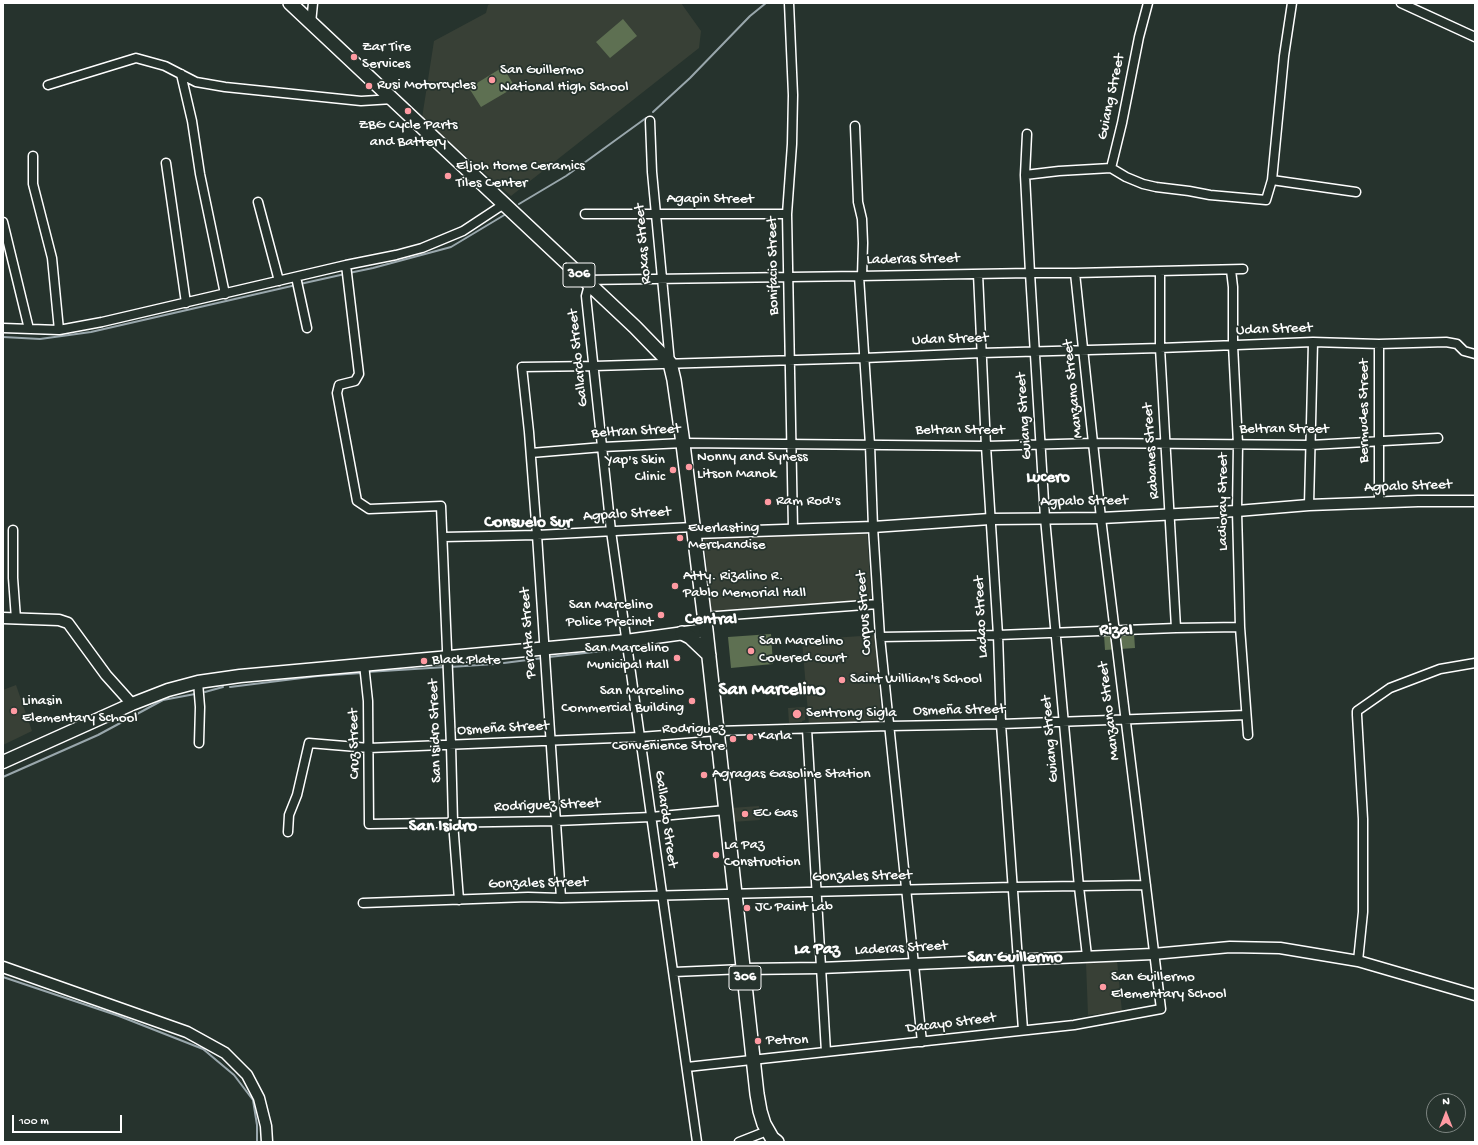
<!DOCTYPE html>
<meta charset="utf-8">
<style>
body{margin:0}
#map{position:relative;width:1478px;height:1145px;overflow:hidden;background:#26332d;font-family:"Gochi Hand",sans-serif}
canvas{display:block}
.frame{position:absolute;inset:0;border:4px solid #fff;pointer-events:none}
.north{position:absolute;left:1426px;top:1093px;width:40px;height:40px;box-sizing:border-box;background:#26332d;border:1px solid #7d8581;border-radius:50%;rotate:0deg;font-size:11px;font-weight:700;line-height:16px;text-align:center;color:#fff}
.north::after{content:'';display:block;margin:auto;width:14px;height:18px;background:#ff9aa2;clip-path:polygon(50% 0,100% 100%,50% 72%,0 100%)}
.scale{position:absolute;left:12px;top:1115px;width:110px;height:18px;box-sizing:border-box;border:2px solid #fff;border-top:0;padding-left:5px;font-size:12px;line-height:14px;white-space:nowrap;color:#fff;-webkit-text-stroke:3px #26332d;paint-order:stroke}
</style>
<div id="map">
<canvas width="1478" height="1145"></canvas>
<div class="frame"></div>
<div class="north">N</div>
<div class="scale">100 m</div>
</div>
<script>
const g = document.querySelector('canvas').getContext('2d');
g.lineJoin = 'round';
function paint(path, color) { g.fillStyle = color; g.fill(path, 'evenodd'); }
const poly = rows => new Path2D(rows.map(r => 'M' + r).join(''));
function stroke(path, color, width, dash) { g.strokeStyle = color; g.lineWidth = width; g.lineCap = dash ? 'butt' : 'round'; g.setLineDash(dash || []); g.stroke(path); }
function drawText(font, color, halo, rows, align = 'center') {
  g.font = font + ' "Gochi Hand",sans-serif'; g.lineWidth = 3.5; g.setLineDash([]); g.textBaseline = 'middle'; g.strokeStyle = halo; g.fillStyle = color; for (const [text, x, y, turn = 0] of rows) {
    g.save(); g.translate(x, y); g.rotate((+turn || 0) * Math.PI / 180); g.textAlign = isNaN(turn) ? turn : align; if (halo) g.strokeText(text, 0, 0); g.fillText(text, 0, 0); g.restore();
  }
}
const built = poly([
 [492,3,681,3,701,31,699,48,511,196,422,118,434,41,486,13,488,5],
 [867,531,871,599,711,613,704,537],
 [876,635,881,720,809,725,802,640],
 [16,685,32,731,3,745,3,690],
 [805,707,805,720,802,721,802,722,789,723,788,708],
 [759,806,760,820,732,822,731,808],
 [1117,960,1122,1012,1088,1015,1086,963]
]);
const green = poly([
 [623,19,637,36,610,58,596,42],
 [503,67,515,87,481,107,469,88],
 [1134,633,1135,648,1105,650,1104,635],
 [771,634,773,664,731,668,728,637]
]);
const stream = poly([
 [653,112,690,78,750,16,766,3],
 [519,204,566,176,646,118],
 [349,273,373,268,451,247,506,214],
 [300,284,345,274],
 [3,337,40,339,91,332,296,285],
 [549,657,621,649],
 [504,663,543,658],
 [450,667,495,664],
 [367,672,446,667],
 [230,687,318,676,362,673],
 [205,692,223,687],
 [3,777,98,735,163,700,195,694],
 [3,977,119,1016,203,1049,234,1075,253,1100,257,1125,257,1142]
]);
const minor = poly([
 [789,3,793,95,792,144,787,214,793,529],
 [1401,3,1475,37],
 [311,23,313,3],
 [181,74,192,121,200,174,225,294],
 [48,85,136,58,165,66,196,82,225,87,361,101,393,99],
 [650,121,652,172,670,363],
 [855,126,858,202,862,219,863,243,862,276],
 [33,156,33,184,52,258,59,330],
 [166,163,186,303],
 [1111,168,1126,177,1143,184,1156,187,1189,191,1210,195,1266,200,1272,180,1284,56,1292,3],
 [1025,175,1027,134],
 [1272,180,1356,192],
 [258,202,279,281],
 [585,214,787,214],
 [3,222,29,329],
 [346,265,359,374,355,381,339,385,337,393,357,501,369,509,441,506,451,745,453,822,459,900],
 [1231,270,1233,287,1233,345,1238,444,1237,511,1240,627,1248,735],
 [1160,272,1160,348,1176,628],
 [978,274,986,446,998,635,1001,724,1023,1030],
 [859,276,870,445,873,527,880,637,922,1042],
 [296,277,307,328],
 [584,280,859,276,1030,273,1075,273,1243,269],
 [589,285,586,296,611,531,697,1142],
 [3,328,59,330,102,322,346,265,396,255,422,248,463,231,504,204],
 [531,453,603,447,683,443,986,446,1094,443,1311,445,1438,438],
 [1379,503,1379,344],
 [1309,505,1313,342],
 [13,530,13,578,16,619],
 [443,537,537,535,693,527],
 [704,617,878,604],
 [880,637,998,635,1176,628,1240,627],
 [364,664,368,701,369,824,556,821,651,817,726,810],
 [198,682,200,707,199,743],
 [807,729,826,1052],
 [288,832,289,815,297,795,309,743,369,748,640,737,717,731,889,726,1001,724,1246,715],
 [561,898,537,535,529,432,522,367,594,366,864,358,981,353,1160,348,1313,342,1379,344,1446,342,1457,344,1464,351,1475,354],
 [363,903,528,897,561,898,1013,887,1146,885],
 [1087,956,1079,887,1045,518,1030,273,1025,175,1059,171,1111,168,1122,123,1139,37,1148,3],
 [1358,961,1363,912,1363,819,1357,715,1357,711,1390,688,1440,669,1475,663],
 [674,972,744,969],
 [687,1067,1074,1025,1161,1009,1101,518,1075,273],
 [739,1142,767,1131]
]);
const tertiary = poly([
 [694,533,873,527,990,519,1101,518,1237,511,1309,505,1418,501,1475,501],
 [3,618,59,620,68,623,106,675,132,704],
 [3,967,187,1032,225,1053,247,1075,259,1098,266,1126,267,1142],
 [744,969,820,968,1153,954,1230,947,1280,948,1358,961,1475,995]
]);
const secondary = poly([
 [3,762,132,704,168,690,198,682,240,676,626,641,706,630]
]);
const primary = poly([
 [290,3,635,327,670,363,674,380,682,436,706,630,757,1094,760,1111,764,1124,772,1138,777,1142],
 [682,633,690,637,709,655]
]);
const markers = [
 [354,57,4,"#ff9aa2"],
 [492,80,4,"#ff9aa2"],
 [369,86,4,"#ff9aa2"],
 [408,111,4,"#ff9aa2"],
 [448,176,4,"#ff9aa2"],
 [689,467,4,"#ff9aa2"],
 [673,470,4,"#ff9aa2"],
 [768,502,4,"#ff9aa2"],
 [680,538,4,"#ff9aa2"],
 [675,586,4,"#ff9aa2"],
 [661,615,4,"#ff9aa2"],
 [751,651,4,"#ff9aa2"],
 [677,658,4,"#ff9aa2"],
 [424,661,4,"#ff9aa2"],
 [842,680,4,"#ff9aa2"],
 [692,701,4,"#ff9aa2"],
 [14,711,4,"#ff9aa2"],
 [797,714,5,"#ff9aa2"],
 [750,737,4,"#ff9aa2"],
 [733,739,4,"#ff9aa2"],
 [704,775,4,"#ff9aa2"],
 [745,814,4,"#ff9aa2"],
 [716,855,4,"#ff9aa2"],
 [747,908,4,"#ff9aa2"],
 [1103,987,4,"#ff9aa2"],
 [758,1041,4,"#ff9aa2"]
];
const shields = [
 [579,275,32],
 [745,978,32]
];
const shieldNames = [
 ["306",579,275],
 ["306",745,978]
];
const poiNames = [
 ["Zar Tire",362,48],
 ["Services",362,65],
 ["San Guillermo",500,71],
 ["National High School",500,88],
 ["Rusi Motorcycles",377,86],
 ["ZBG Cycle Parts",408,126,"center"],
 ["and Battery",408,143,"center"],
 ["Eljoh Home Ceramics",456,167],
 ["Tiles Center",456,184],
 ["Nonny and Syness",697,458],
 ["Litson Manok",697,475],
 ["Yap's Skin",665,461,"right"],
 ["Clinic",665,478,"right"],
 ["Ram Rod's",776,502],
 ["Everlasting",688,529],
 ["Merchandise",688,546],
 ["Atty. Rizalino R.",683,577],
 ["Pablo Memorial Hall",683,594],
 ["San Marcelino",653,606,"right"],
 ["Police Precinct",653,623,"right"],
 ["San Marcelino",759,642],
 ["Covered court",759,659],
 ["San Marcelino",669,649,"right"],
 ["Municipal Hall",669,666,"right"],
 ["Black Plate",432,661],
 ["Saint William's School",850,680],
 ["San Marcelino",684,692,"right"],
 ["Commercial Building",684,709,"right"],
 ["Linasin",22,702],
 ["Elementary School",22,719],
 ["Sentrong Sigla",806,714],
 ["Rodriguez",725,730,"right"],
 ["Convenience Store",725,747,"right"],
 ["Karla",758,737],
 ["Agragas Gasoline Station",712,775],
 ["EC Gas",753,814],
 ["La Paz",724,846],
 ["Construction",724,863],
 ["JC Paint Lab",755,908],
 ["San Guillermo",1111,978],
 ["Elementary School",1111,995],
 ["Petron",766,1041]
];
const streetNames = [
 ["Guiang Street",1112,97,-78],
 ["Agapin Street",710,200],
 ["Roxas Street",644,244,-95],
 ["Laderas Street",913,260,-1],
 ["Bonifacio Street",774,266,-91],
 ["Udan Street",1274,330,-2],
 ["Udan Street",950,340,-2],
 ["Gallardo Street",579,358,-96],
 ["Manzano Street",1074,389,-96],
 ["Bermudes Street",1365,411,-90],
 ["Guiang Street",1025,416,-94],
 ["Beltran Street",1284,430],
 ["Beltran Street",960,431],
 ["Beltran Street",636,432,-3],
 ["Rabanes Street",1152,451,-94],
 ["Agpalo Street",1408,487,-2],
 ["Agpalo Street",1084,502,-1],
 ["Ladioray Street",1224,502,-90],
 ["Agpalo Street",627,515,-3],
 ["Corpus Street",865,613,-94],
 ["Ladao Street",982,617,-93],
 ["Peralta Street",529,633,-94],
 ["Osmeña Street",959,711,-1],
 ["Manzano Street",1110,711,-97],
 ["Osmeña Street",503,729,-3],
 ["San Isidro Street",436,731,-92],
 ["Guiang Street",1051,739,-95],
 ["Cruz Street",355,744,-91],
 ["Rodriguez Street",547,806,-2],
 ["Gallardo Street",665,819,82],
 ["Gonzales Street",862,877,-1],
 ["Gonzales Street",538,884,-1],
 ["Laderas Street",901,949,-3],
 ["Dacayo Street",951,1024,-7]
];
const quarterNames = [
 ["Lucero",1048,478],
 ["Consuelo Sur",528,523],
 ["Central",711,620],
 ["Rizal",1116,631],
 ["San Isidro",443,827],
 ["La Paz",817,950],
 ["San Guillermo",1015,958]
];
const districtNames = [
 ["San Marcelino",772,691]
];
paint(built, '#384036');
paint(green, '#5e7052');
stroke(stream, '#99a7ac', 2);
stroke(minor, '#fff', 11);
stroke(tertiary, '#fff', 13);
stroke(secondary, '#fff', 15);
stroke(primary, '#fff', 16);
stroke(minor, '#26332d', 8);
stroke(tertiary, '#26332d', 10);
stroke(secondary, '#26332d', 12);
stroke(primary, '#26332d', 13);
for (const [x, y, r, color] of markers) { const dot = new Path2D(); dot.arc(x, y, r, 0, 2 * Math.PI); g.fillStyle = color; g.fill(dot); stroke(dot, '#26332d', 1.5); }
for (const [x, y, w] of shields) { const box = new Path2D(); box.roundRect(x - w / 2, y - 12, w, 24, 3); g.fillStyle = '#26332d'; g.fill(box); stroke(box, '#fff', 1); }
drawText('bold 14px', '#fff', null, shieldNames);
drawText('15px', '#fff', '#26332d', poiNames, 'left');
drawText('15px', '#fff', '#26332d', streetNames);
drawText('bold 17px', '#fff', '#26332d', quarterNames);
drawText('bold 19px', '#fff', '#26332d', districtNames);
</script>
